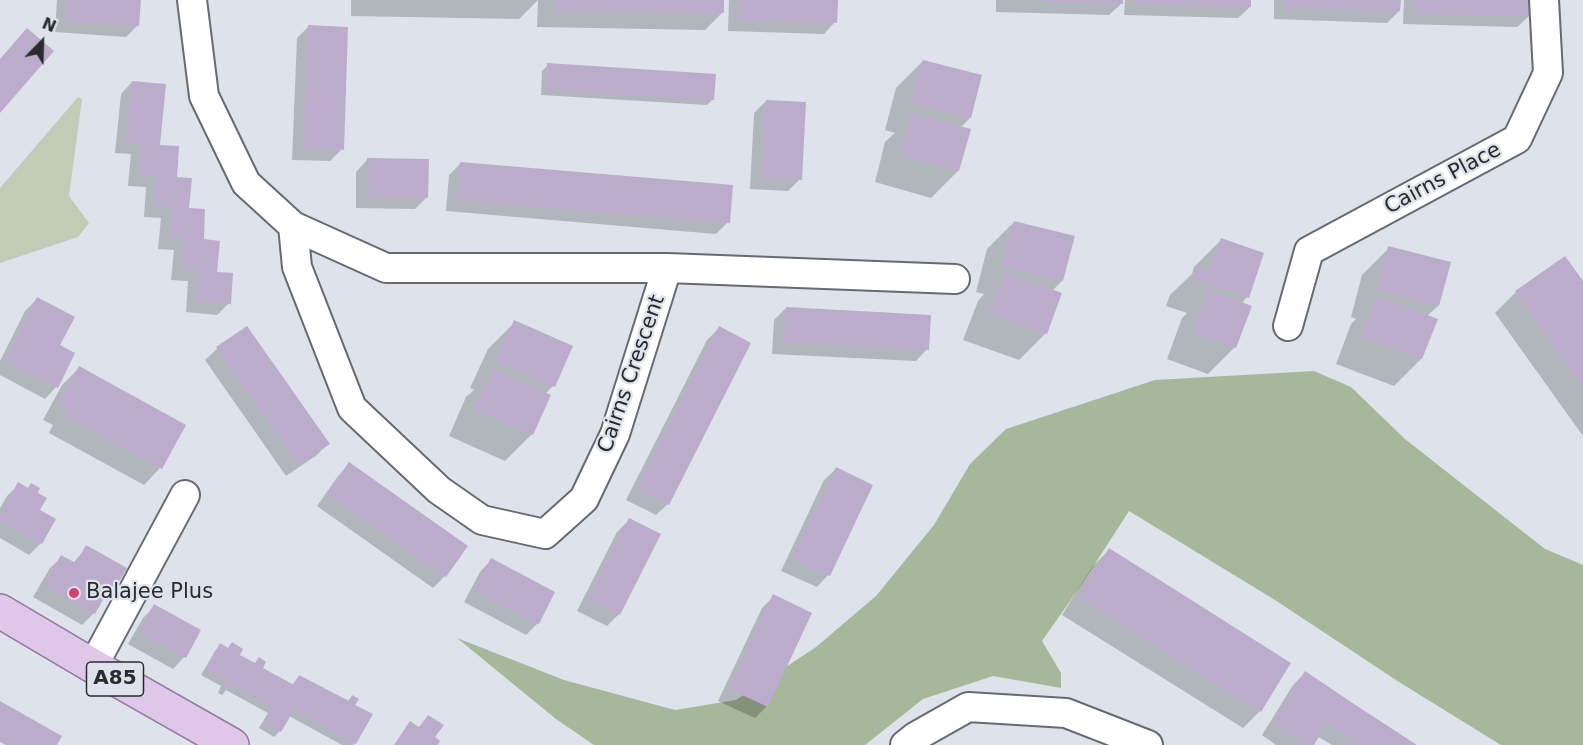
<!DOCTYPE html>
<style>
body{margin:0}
#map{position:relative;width:1583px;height:745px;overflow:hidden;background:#dee3eb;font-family:"DejaVu Sans",sans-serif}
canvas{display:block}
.north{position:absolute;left:12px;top:12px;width:60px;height:60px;-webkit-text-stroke:4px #dee3eb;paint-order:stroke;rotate:23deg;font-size:16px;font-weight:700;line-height:24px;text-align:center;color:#292b2e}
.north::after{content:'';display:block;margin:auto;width:21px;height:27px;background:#292b2e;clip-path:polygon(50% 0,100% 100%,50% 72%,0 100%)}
</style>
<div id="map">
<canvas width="1583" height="745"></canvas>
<div class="north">N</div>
</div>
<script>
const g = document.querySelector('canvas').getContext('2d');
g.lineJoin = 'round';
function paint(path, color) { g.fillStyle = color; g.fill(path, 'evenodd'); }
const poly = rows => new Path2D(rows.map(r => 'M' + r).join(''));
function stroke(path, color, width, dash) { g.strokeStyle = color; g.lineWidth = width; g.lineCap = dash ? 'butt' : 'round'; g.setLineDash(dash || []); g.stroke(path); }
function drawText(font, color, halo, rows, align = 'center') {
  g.font = font + ' "DejaVu Sans",sans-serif'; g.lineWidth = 4.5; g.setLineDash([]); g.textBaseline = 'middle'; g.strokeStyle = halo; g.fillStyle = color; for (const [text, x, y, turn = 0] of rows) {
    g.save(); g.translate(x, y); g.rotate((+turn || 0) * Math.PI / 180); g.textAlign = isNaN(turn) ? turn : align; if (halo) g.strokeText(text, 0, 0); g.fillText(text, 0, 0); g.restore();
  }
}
const green = poly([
 [78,97,82,99,69,196,89,223,78,237,0,263,0,188]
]);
const forest = poly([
 [1314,371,1351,387,1405,439,1545,549,1583,565,1583,745,1501,745,1399,682,1275,600,1129,511,1082,584,1042,641,1061,673,1061,688,993,676,923,699,865,745,594,745,556,719,457,638,564,680,675,710,736,700,816,647,876,596,934,525,970,464,1006,429,1155,380]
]);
const shadow = poly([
 [57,0,139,0,138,25,126,37,55,32],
 [351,0,538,0,519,19,351,16],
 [538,0,722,0,722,13,705,30,537,27],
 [729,0,836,0,835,22,824,34,728,31],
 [996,0,1121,0,1121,4,1109,15,996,12],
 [1125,0,1250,0,1250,7,1238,18,1124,15],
 [1274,0,1399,0,1399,11,1387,23,1274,19],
 [1404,0,1529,0,1529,16,1517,27,1403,24],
 [309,26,342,149,330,161,292,160,297,38],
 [923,61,970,118,960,128,958,171,931,198,875,182,885,142,895,133,885,130,896,88],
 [548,65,713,99,707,105,541,95,542,71],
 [132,82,158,146,175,179,229,303,217,315,186,312,188,281,171,280,174,250,158,249,161,218,144,217,146,187,128,186,131,154,115,153,121,94],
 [766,101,800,179,788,191,750,189,754,113],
 [367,160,427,197,415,209,356,208,356,172],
 [461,163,728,222,716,234,446,211,449,175],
 [1014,222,1062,281,1052,291,1046,333,1019,360,963,340,978,301,984,294,976,292,987,249],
 [1221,240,1247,297,1241,304,1235,347,1208,374,1167,359,1182,318,1187,313,1166,306,1170,295,1192,274,1194,267],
 [1389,248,1438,306,1427,316,1421,359,1394,386,1336,364,1351,324,1356,319,1351,317,1362,275],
 [1583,283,1583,436,1495,313,1516,292],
 [37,299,58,346,56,387,45,399,0,375,0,361,25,311],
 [786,308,927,349,916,361,772,354,774,320],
 [515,322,553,386,545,394,532,434,505,461,449,436,466,397,474,390,470,388,488,349],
 [247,328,328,443,317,455,286,476,205,360,217,349],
 [719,328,668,504,656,515,626,500,707,340],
 [79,368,160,468,144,485,49,433,53,425,43,420,62,385],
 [350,464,445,576,433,588,317,506,338,476],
 [836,469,871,486,828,575,817,587,781,571,824,480],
 [19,484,27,489,31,485,36,493,41,543,29,555,0,538,0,508,7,496],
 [629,520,619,614,607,626,577,611,617,532],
 [87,547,125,569,117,582,105,594,94,613,82,625,33,597,50,568,62,557,73,563],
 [1109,550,1260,711,1243,728,1062,615,1092,567],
 [491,560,553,593,538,623,526,635,464,602,480,572],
 [774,596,810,613,766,707,755,718,718,701,762,608],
 [155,606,199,630,184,657,173,669,128,644,143,618],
 [232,644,238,655,292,685,299,676,347,702,352,697,355,743,353,745,342,745,289,716,280,731,274,737,259,728,268,713,226,690,222,695,218,693,221,686,201,675,215,651,220,645,227,649],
 [1305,673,1413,745,1332,745,1317,736,1312,745,1276,745,1262,735,1293,685]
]);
const building = poly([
 [67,0,141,0,139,26,66,21],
 [554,0,724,0,724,13,554,10],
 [740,0,838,0,837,23,739,20],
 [1045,0,1123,0,1123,4,1045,2],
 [1136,0,1251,0,1251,7,1135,3],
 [1285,0,1401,0,1400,11,1285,8],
 [1415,0,1530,0,1530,16,1414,13],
 [308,25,348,27,344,150,304,148],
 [27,28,54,51,0,113,0,59],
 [923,60,982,75,971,118,911,103],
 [547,63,716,74,714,100,546,90],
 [132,81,166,84,160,145,179,146,177,177,192,178,189,208,205,209,204,239,220,241,217,272,233,273,231,304,197,300,200,270,183,269,185,238,169,237,172,206,155,205,157,176,140,174,142,143,126,142],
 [766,100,806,102,802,180,761,178],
 [912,113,971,129,959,171,901,155],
 [367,158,429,159,428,198,367,197],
 [460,162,733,185,730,223,457,200],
 [1014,221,1075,236,1063,281,1002,265],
 [1221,238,1264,253,1249,298,1192,279,1197,266,1210,271],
 [1388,246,1451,262,1439,306,1377,290],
 [1565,256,1583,281,1583,386,1515,291],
 [1004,272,1062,293,1047,334,989,313],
 [1208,290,1252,306,1236,348,1193,332],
 [1377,296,1438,319,1422,359,1362,337],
 [37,297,75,317,60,345,75,353,58,388,5,360],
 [786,307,931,315,929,350,783,342],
 [514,320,573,346,555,387,496,361],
 [247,326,330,444,299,465,216,347],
 [719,326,751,343,669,505,637,488],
 [79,366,186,425,162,469,65,415,69,408,59,402],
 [493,368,551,395,533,435,474,409],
 [349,462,468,546,446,577,327,494],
 [836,467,873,485,830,576,792,559],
 [18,482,28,488,31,483,40,488,38,493,47,498,40,510,56,519,42,544,0,521,0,516],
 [629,518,661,534,620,615,588,599],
 [86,545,127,568,118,583,114,580,95,614,44,585,61,555,76,563],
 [1109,548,1291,663,1261,712,1078,597],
 [491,558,555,592,539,624,474,590],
 [773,594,812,613,768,707,729,689],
 [154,604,201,630,186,658,139,632],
 [232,642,243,649,240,655,255,663,259,657,266,662,263,668,294,685,299,675,349,701,352,695,359,699,355,705,373,714,356,744,294,710,281,732,263,722,272,707,232,684,228,690,222,687,226,680,206,669,220,643,228,648],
 [1305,671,1357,706,1417,745,1355,745,1356,742,1327,723,1314,745,1305,745,1272,723],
 [0,701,62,736,57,745,6,745,0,742],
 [428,715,444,725,435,737,440,741,438,745,394,745,410,721,419,727]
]);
const minor = poly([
 [192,0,204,96,246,183,293,226,386,268,667,268,955,279],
 [293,226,297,267,352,408,439,490,482,520,545,534,584,499,615,434,667,268],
 [1288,326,1309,251,1517,139,1548,73,1544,0],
 [93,666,185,495],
 [905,745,915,737,968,707,1066,713,1148,745]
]);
const primary = poly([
 [0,611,93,666,232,745]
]);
const markers = [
 [74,593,6,"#d2446e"]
];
const shields = [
 [115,679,57]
];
const shieldNames = [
 ["A85",115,679]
];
const streetNames = [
 ["Cairns Place",1443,179,-28],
 ["Cairns Crescent",632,374,-71]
];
const poiNames = [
 ["Balajee Plus",86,593]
];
paint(green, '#c0ccb6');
paint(forest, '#a7b799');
paint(shadow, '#0003');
paint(building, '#bcaccb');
stroke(minor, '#666a71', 32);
stroke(primary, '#92789e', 36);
stroke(minor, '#fff', 28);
stroke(primary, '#dfc7e9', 33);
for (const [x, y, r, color] of markers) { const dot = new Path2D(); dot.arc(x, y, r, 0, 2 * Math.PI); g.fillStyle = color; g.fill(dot); stroke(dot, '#dee3eb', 2); }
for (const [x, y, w] of shields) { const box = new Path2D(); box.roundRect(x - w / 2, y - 17, w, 34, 4.5); g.fillStyle = '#dee3eb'; g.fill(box); stroke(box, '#292b2e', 1.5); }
drawText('bold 20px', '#292b2e', null, shieldNames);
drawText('21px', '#292b2e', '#dee3eb', streetNames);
drawText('21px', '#292b2e', '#dee3eb', poiNames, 'left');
</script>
